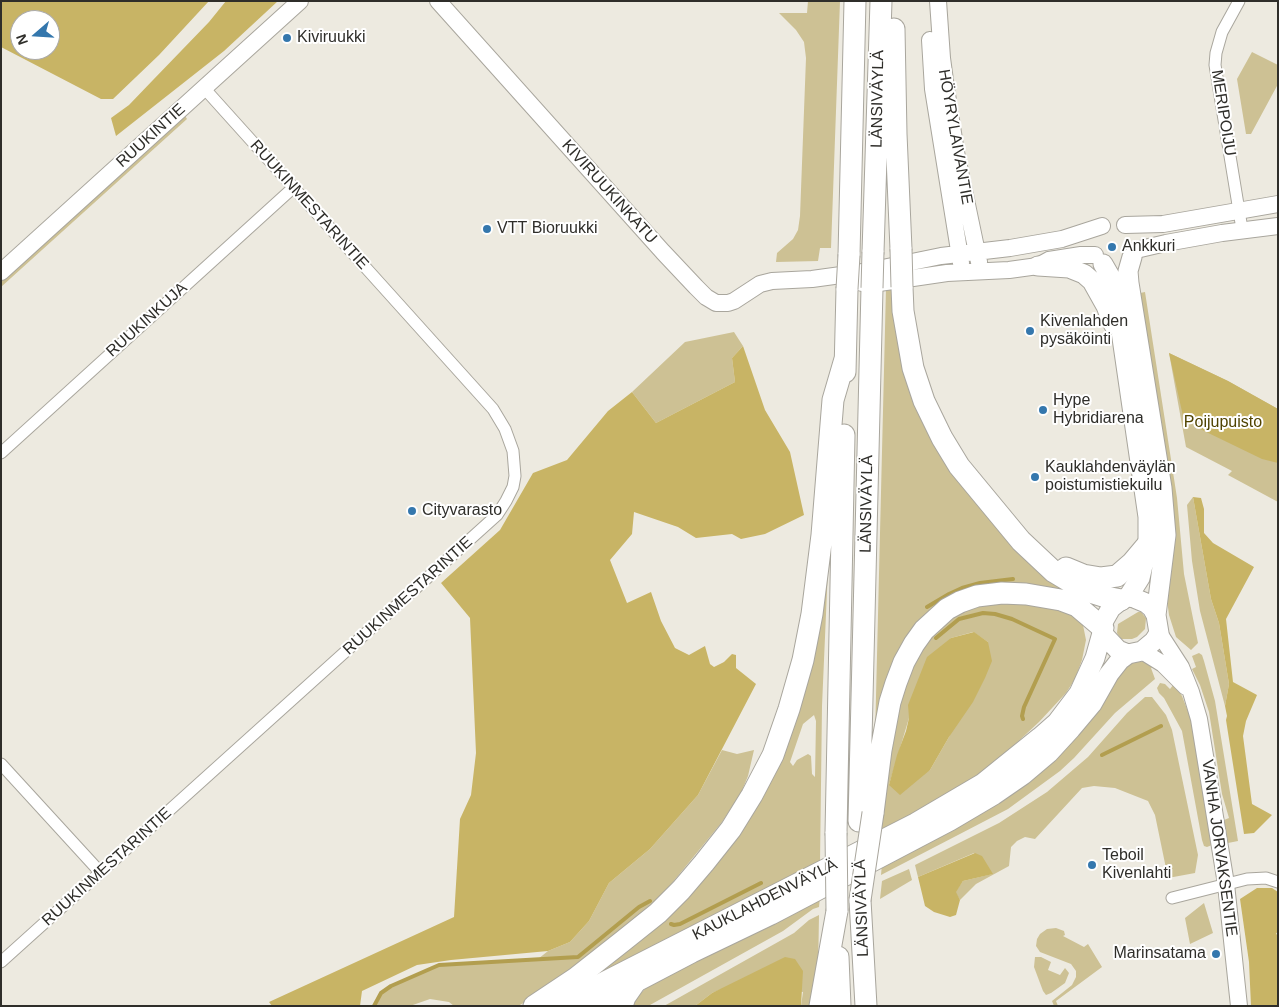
<!DOCTYPE html>
<meta charset="utf-8">
<style>
body{margin:0}
#map{position:relative;width:1279px;height:1007px;overflow:hidden;background:#edeae0;font-family:Arial,sans-serif}
canvas{display:block}
.frame{position:absolute;inset:0;border:2px solid #2f2e2a;pointer-events:none}
.north{position:absolute;left:10px;top:10px;width:50px;height:50px;box-sizing:border-box;background:#fff;border:1px solid #acabaa;border-radius:50%;rotate:251deg;font-size:14px;font-weight:700;line-height:20px;text-align:center;color:#2f2e2a}
.north::after{content:'';display:block;margin:auto;width:18px;height:22px;background:#3477ad;clip-path:polygon(50% 0,100% 100%,50% 72%,0 100%)}
</style>
<div id="map">
<canvas width="1279" height="1007"></canvas>
<div class="frame"></div>
<div class="north">N</div>
</div>
<script>
const g = document.querySelector('canvas').getContext('2d');
g.lineJoin = 'round';
function paint(path, color) { g.fillStyle = color; g.fill(path, 'evenodd'); }
const poly = rows => new Path2D(rows.map(r => 'M' + r).join(''));
function stroke(path, color, width, dash) { g.strokeStyle = color; g.lineWidth = width; g.lineCap = dash ? 'butt' : 'round'; g.setLineDash(dash || []); g.stroke(path); }
function drawText(font, color, halo, rows, align = 'center') {
  g.font = font + ' Arial,sans-serif'; g.lineWidth = 4; g.setLineDash([]); g.textBaseline = 'middle'; g.strokeStyle = halo; g.fillStyle = color; for (const [text, x, y, turn = 0] of rows) {
    g.save(); g.translate(x, y); g.rotate((+turn || 0) * Math.PI / 180); g.textAlign = isNaN(turn) ? turn : align; if (halo) g.strokeText(text, 0, 0); g.fillText(text, 0, 0); g.restore();
  }
}
const green = poly([
 [808,1,840,1,831,248,820,248,818,261,776,262,777,253,793,239,798,230,800,216,806,58,804,42,796,30,779,13,807,13],
 [1252,52,1278,65,1278,84,1251,134,1246,134,1237,79],
 [184,114,187,119,1,287,1,279],
 [886,288,895,288,918,403,1078,594,938,606,875,737],
 [1145,292,1177,498,1184,574,1198,643,1191,650,1176,637,1169,615,1167,600,1170,486,1141,300,1140,293],
 [734,332,743,346,732,358,735,382,656,423,632,392,685,342],
 [1169,353,1228,381,1278,409,1278,502,1228,475,1232,471,1186,447],
 [1193,497,1211,599,1219,623,1229,684,1225,706,1200,611,1192,561,1187,505],
 [828,568,822,706,820,863,582,986,755,806],
 [814,715,816,721,815,777,812,774,811,756,808,754,797,760,793,766,790,762,803,724],
 [1000,600,1066,608,1082,620,1086,640,1082,660,1075,679,1066,693,1039,722,1009,750,990,771,881,834,884,779,897,701,928,637,959,610],
 [973,632,988,642,949,737,930,770,889,785,909,718,951,638],
 [1138,612,1141,612,1146,618,1145,629,1137,637,1132,639,1121,639,1117,633,1118,624],
 [1199,653,1202,655,1204,661,1215,701,1238,841,1228,843,1224,820,1229,818,1222,794,1209,712,1200,685,1192,669,1196,667,1192,656],
 [1134,662,1144,662,1153,667,1151,668,1155,679,1115,713,1074,758,1060,771,1008,809,881,875,882,864,982,810,1125,665],
 [1160,683,1165,684,1170,689,1174,684,1182,696,1192,722,1212,845,1207,847,1204,846,1202,840,1182,731,1164,698,1159,693,1157,688],
 [1145,697,1152,697,1166,715,1172,730,1198,855,1195,873,1168,878,1155,815,1148,801,1115,788,1094,786,1082,788,1035,839,1025,837,1017,841,1011,847,1009,866,976,884,960,900,955,892,963,881,992,874,974,853,918,877,915,865,999,823,1047,792,1088,757,1127,713],
 [722,750,737,754,754,750,748,776,741,793,722,822,659,899,633,922,534,997,518,1006,454,1006,449,1002,430,999,410,1006,374,1006,381,993,391,986,439,965,538,959,548,951,570,942,589,921,609,883,650,849,698,795],
 [909,869,912,880,880,899,882,881],
 [820,897,819,907,813,909,783,931,650,1005,631,1006,636,998,646,988,669,974],
 [1204,903,1213,933,1190,944,1185,918],
 [819,915,818,974,814,1006,801,1006,803,992,736,983,712,993,695,1006,664,1006,778,942,794,933,809,920],
 [1056,928,1064,931,1065,935,1063,936,1084,947,1088,944,1102,967,1056,1001,1058,1006,1054,1006,1052,1001,1072,985,1076,977,1076,971,1071,964,1040,952,1036,946,1037,939,1040,934,1047,929],
 [1035,957,1041,957,1051,962,1048,970,1060,975,1065,968,1069,973,1065,983,1051,993,1046,995,1043,991,1034,967]
]);
const forest = poly([
 [1,1,209,1,159,55,113,99,101,99,1,47],
 [20,20,50,20,50,50,20,50],
 [226,1,278,1,224,51,116,136,111,118,129,105,153,80,209,22],
 [743,346,765,410,790,452,804,515,765,534,741,539,732,534,696,538,678,527,634,512,632,534,610,560,627,603,651,592,661,621,675,648,689,655,705,646,710,664,714,667,724,662,732,654,736,655,736,668,756,684,698,795,650,849,609,883,589,921,570,942,548,951,451,960,417,965,362,991,360,1006,272,1006,269,1002,454,917,460,819,471,795,476,753,470,618,441,583,500,530,533,473,567,460,608,411,632,392,656,423,735,382,732,358],
 [1169,353,1228,381,1278,409,1278,463,1262,459,1198,428,1183,416],
 [1193,497,1201,498,1204,509,1204,533,1213,543,1254,567,1226,619,1233,682,1257,695,1246,721,1243,736,1252,804,1272,815,1254,833,1244,834,1226,720,1227,716,1225,706,1229,684,1219,623,1211,599],
 [974,632,988,642,992,661,985,678,973,702,949,737,930,770,900,795,889,785,897,755,906,731,909,718,908,705,927,657,951,638],
 [975,853,982,856,993,874,963,881,956,892,960,900,956,915,950,917,934,912,925,906,918,877],
 [1257,888,1272,888,1278,892,1278,931,1276,934,1278,935,1278,1006,1251,1006,1249,962,1240,899],
 [785,957,795,959,803,971,801,1006,695,1006,712,993]
]);
const stream = poly([
 [927,607,949,594,962,588,980,583,1013,579],
 [936,638,959,619,983,613,995,614,1012,619,1055,639,1024,707,1022,716,1023,719],
 [1102,755,1161,726],
 [671,924,674,925,680,924,761,883],
 [374,1006,381,993,391,986,439,965,578,957,639,907,650,901]
]);
const street = poly([
 [1239,1,1222,32,1216,53,1215,65,1242,229],
 [1,453,294,187],
 [1,764,100,872],
 [1172,898,1247,879,1266,878,1278,882],
 [1,962,497,515,506,501,513,487,515,476,513,451,505,429,493,409,204,88]
]);
const secondary = poly([
 [438,1,663,252,696,287,706,297,716,303,728,303,734,301,760,284,772,281,812,279,863,272,941,256,1010,248,1062,239,1102,226],
 [938,1,942,58,946,88,956,152,979,262],
 [930,40,933,89,961,263],
 [1125,225,1163,224,1278,204],
 [1136,250,1166,243,1222,233,1278,226],
 [1,272,300,1],
 [862,283,879,283,947,273,1009,270,1038,266,1049,260,1081,255,1095,255],
 [1159,633,1181,667,1191,692,1199,719,1226,884,1239,1006],
 [1142,651,1163,664,1186,687]
]);
const primary = poly([
 [1132,257,1128,271,1129,283,1162,488,1166,535,1156,615],
 [1103,264,1114,283,1148,517,1148,544,1140,578,1128,597],
 [1038,266,1069,268,1084,274,1092,281,1106,306,1113,324],
 [556,1006,915,823,983,783,1040,737,1057,722,1079,693,1095,658,1102,633,1103,622,1111,608,1121,600,1128,597,1134,598,1146,603,1152,608,1156,615,1159,633,1154,641,1142,651,1128,654,1118,650,1102,633],
 [591,1006,692,953,771,915,950,821,994,795,1023,775,1049,753,1071,729,1092,704,1109,674,1120,660,1128,654]
]);
const highway = poly([
 [894,29,896,134,901,249],
 [873,252,881,1],
 [849,255,855,1],
 [902,287,903,311,913,368,924,401,942,438,959,466,1021,541,1054,572,1084,590,1106,597,1121,600],
 [845,372,847,289],
 [1066,568,1083,575,1101,578,1117,576,1132,563,1148,544],
 [873,813,881,750,890,702,896,683,904,662,914,644,924,630,947,609,960,602,977,596,1002,593,1026,594,1061,600,1077,606,1103,628],
 [859,821,872,288],
 [836,833,844,435],
 [860,900,866,1006],
 [838,957,840,1006],
 [534,1006,576,978,623,941,658,913,681,890,704,863,731,829,752,795,773,755,789,709,803,660,812,614,822,535,833,400,845,359],
 [589,1006,594,986],
 [622,1006,625,997,634,984],
 [820,1006,837,911]
]);
const highwayBridge = poly([
 [901,249,902,287],
 [872,288,873,252],
 [847,289,849,255],
 [836,833,837,911],
 [860,900,873,813]
]);
const markers = [
 [287,38,5,"#3477ad"],
 [487,229,5,"#3477ad"],
 [1112,247,5,"#3477ad"],
 [1030,331,5,"#3477ad"],
 [1043,410,5,"#3477ad"],
 [1035,477,5,"#3477ad"],
 [412,511,5,"#3477ad"],
 [1092,865,5,"#3477ad"],
 [1216,954,5,"#3477ad"]
];
const poiNames = [
 ["Kiviruukki",297,38],
 ["VTT Bioruukki",497,229],
 ["Ankkuri",1122,247],
 ["Kivenlahden",1040,322],
 ["pysäköinti",1040,340],
 ["Hype",1053,401],
 ["Hybridiarena",1053,419],
 ["Kauklahdenväylän",1045,468],
 ["poistumistiekuilu",1045,486],
 ["Cityvarasto",422,511],
 ["Teboil",1102,856],
 ["Kivenlahti",1102,874],
 ["Marinsatama",1206,954,"right"]
];
const streetNames = [
 ["LÄNSIVÄYLÄ",878,99,-89],
 ["MERIPOIJU",1223,113,81],
 ["RUUKINTIE",151,136,-42],
 ["HÖYRYLAIVANTIE",955,137,80],
 ["KIVIRUUKINKATU",609,192,48],
 ["RUUKINMESTARINTIE",309,205,48],
 ["RUUKINKUJA",147,320,-42],
 ["LÄNSIVÄYLÄ",867,504,-89],
 ["RUUKINMESTARINTIE",408,596,-42],
 ["VANHA JORVAKSENTIE",1219,848,82],
 ["RUUKINMESTARINTIE",107,867,-42],
 ["KAUKLAHDENVÄYLÄ",765,900,-27],
 ["LÄNSIVÄYLÄ",862,908,-92]
];
const parkNames = [
 ["Poijupuisto",1223,423]
];
paint(green, '#cdc194');
paint(forest, '#c8b465');
stroke(stream, '#b29e4f', 4);
stroke(street, '#a9a69d', 13);
stroke(secondary, '#a9a69d', 18);
stroke(primary, '#a9a69d', 21);
stroke(highway, '#a9a69d', 23);
stroke(street, '#fff', 11);
stroke(secondary, '#fff', 16);
stroke(primary, '#fff', 19);
stroke(highway, '#fff', 21);
stroke(highwayBridge, '#a9a69d', 23, []);
stroke(highwayBridge, '#fff', 21);
for (const [x, y, r, color] of markers) { const dot = new Path2D(); dot.arc(x, y, r, 0, 2 * Math.PI); g.fillStyle = color; g.fill(dot); stroke(dot, '#fff', 2); }
drawText('16px', '#2f2e2a', '#fff', poiNames, 'left');
drawText('16px', '#2f2e2a', '#fff', streetNames);
drawText('16px', '#504300', '#fff', parkNames);
</script>
